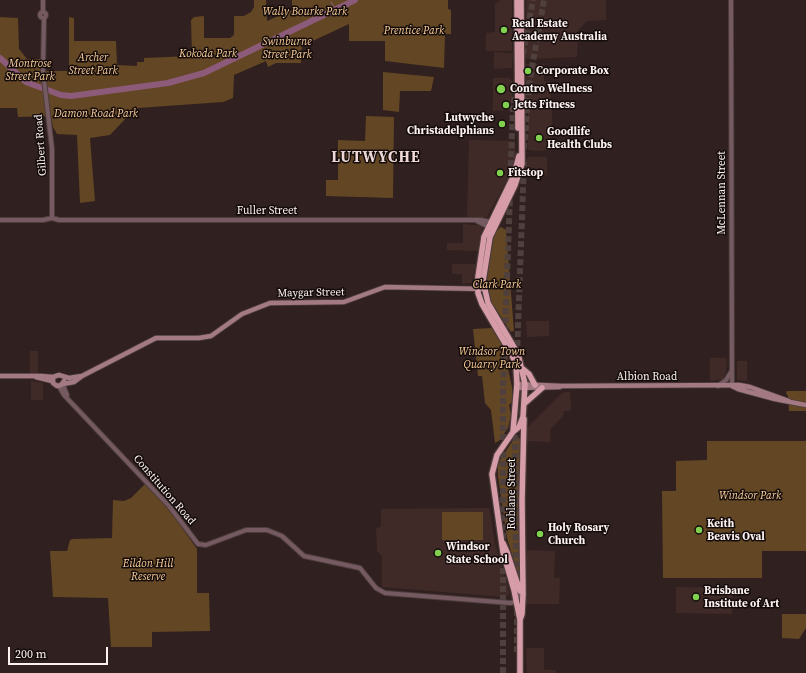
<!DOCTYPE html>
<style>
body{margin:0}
#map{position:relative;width:806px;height:673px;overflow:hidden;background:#30201f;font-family:"Source Serif 4",serif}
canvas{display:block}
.scale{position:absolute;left:8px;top:647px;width:100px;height:18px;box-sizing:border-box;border:2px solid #fdf2f1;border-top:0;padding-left:5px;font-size:12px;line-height:14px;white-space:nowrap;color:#fdf2f1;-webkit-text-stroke:3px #130c0b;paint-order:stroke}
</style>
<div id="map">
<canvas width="806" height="673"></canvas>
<div class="scale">200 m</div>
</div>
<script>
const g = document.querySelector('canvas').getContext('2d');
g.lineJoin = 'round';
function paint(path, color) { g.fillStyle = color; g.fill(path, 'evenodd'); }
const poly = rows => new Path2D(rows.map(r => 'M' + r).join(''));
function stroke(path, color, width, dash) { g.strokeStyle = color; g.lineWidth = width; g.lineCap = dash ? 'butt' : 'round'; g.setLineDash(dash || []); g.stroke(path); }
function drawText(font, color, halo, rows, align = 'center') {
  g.font = font + ' "Source Serif 4",serif'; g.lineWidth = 3; g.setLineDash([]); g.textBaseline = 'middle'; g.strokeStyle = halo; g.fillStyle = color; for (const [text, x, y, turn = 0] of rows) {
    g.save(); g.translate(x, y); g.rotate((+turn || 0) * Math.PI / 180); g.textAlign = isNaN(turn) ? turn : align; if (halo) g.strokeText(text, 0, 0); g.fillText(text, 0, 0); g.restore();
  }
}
const built = poly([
 [501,0,512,0,512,51,486,51,486,33,495,32,495,4],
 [526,0,606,0,606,20,587,21,578,30,577,57,527,59,525,58],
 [494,52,513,53,512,68,494,69],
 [526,64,544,64,544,81,550,81,551,103,526,103],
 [493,78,508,78,512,80,512,110,493,111],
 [528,108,552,108,552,149,539,151,528,150],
 [469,140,515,141,516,158,513,169,487,217,467,217],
 [529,157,547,157,547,175,526,175,526,159],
 [463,224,483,226,478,251,447,250,447,243,463,243],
 [452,264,476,264,472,283,462,284,462,274,452,274],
 [526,321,549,321,549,336,527,337],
 [30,351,38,351,38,373,30,373],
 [710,358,727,358,726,372,723,379,710,381],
 [737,361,747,361,747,381,737,380],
 [31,381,43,383,43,400,31,400],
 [566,392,570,392,571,411,564,411,563,416,550,430,551,442,527,441,527,428,562,393],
 [488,508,490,510,495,544,510,594,504,597,382,587,382,556,377,551,376,528,381,527,381,509],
 [527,550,555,551,554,578,560,578,559,604,526,604],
 [676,587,732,588,732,614,676,613],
 [526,648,544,648,544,670,556,670,556,673,527,673]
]);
const green = poly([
 [254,0,266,0,267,21,292,10,292,0,448,0,448,9,451,10,451,34,445,34,444,68,385,61,385,41,349,41,349,24,302,46,301,63,276,63,268,67,266,61,234,75,233,98,223,102,138,108,129,115,110,135,90,138,95,201,80,203,77,135,57,134,53,127,51,116,18,117,17,108,0,108,0,17,18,18,19,49,27,59,41,59,42,71,69,71,69,17,74,18,74,41,116,41,117,65,137,66,137,62,144,62,144,58,192,56,191,20,194,17,204,16,204,38,230,38,234,35,234,16,244,16,251,12,254,7],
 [383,72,434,77,431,91,400,91,399,112,383,110],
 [366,116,394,117,393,198,326,196,326,180,338,180,338,140,365,141],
 [501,227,506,230,514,331,511,332,488,297,486,287,490,248,494,233],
 [492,328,508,355,507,365,512,387,512,402,509,405,511,415,508,428,499,441,495,443,491,410,485,403,482,376,478,376,473,329],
 [787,391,806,391,806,411,789,411,788,396,786,393],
 [516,436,520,439,519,577,507,538,498,476,498,466,500,460],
 [707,441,806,441,806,551,762,551,762,578,663,578,662,491,676,491,676,461,707,460],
 [145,484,169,509,197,549,197,593,209,593,210,631,152,632,152,647,111,647,108,598,53,597,50,551,67,551,70,540,73,539,112,538,113,500,124,501,131,498],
 [442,512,483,512,483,540,442,540],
 [782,614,806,614,806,628,799,639,782,638]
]);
const stream = poly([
 [331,2,336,10]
]);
const river = poly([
 [0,58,26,82,61,95,71,96,168,83,204,73,355,0]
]);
const motorwayTunnel = poly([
 [523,54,533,0],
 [524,149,529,84,544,0],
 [510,184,513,108,516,89],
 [517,355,524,162],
 [515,426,516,579],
 [503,539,503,390,510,195],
 [517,610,517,655],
 [503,673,503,555]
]);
const tertiary = poly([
 [43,0,43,11],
 [731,0,732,386],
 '40 15a3 3 0 1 1 6 0a3 3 0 1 1-6 0Z',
 [44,18,43,71,52,149,52,218],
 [0,220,43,220,52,218,59,220,481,220,491,222],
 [477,221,491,228],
 [63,385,67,395],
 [59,386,64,395,169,506,198,544,206,545,246,530,267,530,282,536,304,556,360,568,376,588,385,593,511,603,517,601,519,590],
 [718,386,726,380,731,372]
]);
const secondary = poly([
 [0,376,40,376,53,377,59,375,69,378,82,376],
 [36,377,52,381],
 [53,377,53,383,57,386,61,385,64,381],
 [63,384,74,382,82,376,156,338,199,338,211,336,242,314,270,303,344,302,385,287,484,289],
 [517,384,562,386,739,385,750,387,789,401],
 [732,386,738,389,775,399,806,405],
 [517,388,560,387]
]);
const trunk = poly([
 [517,0,518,128],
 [523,369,529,374,535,385],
 [525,403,542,388],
 [513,432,517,384,516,365,512,355,482,304,478,293,478,277,484,237,514,175,519,156],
 [503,543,507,552,520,591],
 [520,620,522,614,523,594,522,500,524,419],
 [520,673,520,620,514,590,503,552,492,474,497,455,513,432,519,427,523,417,525,384,518,354,488,303,483,281,490,237,515,185,522,164,521,0]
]);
const markers = [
 [504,30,4,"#82d04f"],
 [528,71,4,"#82d04f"],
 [501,89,5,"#82d04f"],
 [506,105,4,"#82d04f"],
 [502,124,4,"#82d04f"],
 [539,138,4,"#82d04f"],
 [500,173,4,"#82d04f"],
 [699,530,4,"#82d04f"],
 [540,534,4,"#82d04f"],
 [438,553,4,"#82d04f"],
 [696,597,4,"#82d04f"]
];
const parkNames = [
 ["Wally Bourke Park",305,12],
 ["Prentice Park",414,31],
 ["Swinburne",287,42],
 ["Street Park",287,55],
 ["Kokoda Park",208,54],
 ["Archer",93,58],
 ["Street Park",93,71],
 ["Montrose",30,64],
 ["Street Park",30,77],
 ["Damon Road Park",96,114],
 ["Clark Park",497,285],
 ["Windsor Town",492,352],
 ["Quarry Park",492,365],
 ["Windsor Park",750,496],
 ["Eildon Hill",148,564],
 ["Reserve",148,577]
];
const poiNames = [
 ["Real Estate",512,24],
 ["Academy Australia",512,37],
 ["Corporate Box",536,71],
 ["Contro Wellness",510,89],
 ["Jetts Fitness",514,105],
 ["Lutwyche",494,118,"right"],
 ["Christadelphians",494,131,"right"],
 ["Goodlife",547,132],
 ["Health Clubs",547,145],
 ["Fitstop",508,173],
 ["Keith",707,524],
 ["Beavis Oval",707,537],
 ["Holy Rosary",548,528],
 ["Church",548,541],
 ["Windsor",446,547],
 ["State School",446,560],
 ["Brisbane",704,591],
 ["Institute of Art",704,604]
];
const streetNames = [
 ["Gilbert Road",41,145,-94],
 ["McLennan Street",722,193,-90],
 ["Fuller Street",267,211],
 ["Maygar Street",311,293,-1],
 ["Albion Road",647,377],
 ["Constitution Road",164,490,49],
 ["Roblane Street",512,494,-90]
];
const districtNames = [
 ["LUTWYCHE",376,158]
];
paint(built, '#402a27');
paint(green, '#634624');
stroke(stream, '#8d5b7a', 1);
stroke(river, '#8d5b7a', 6);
stroke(motorwayTunnel, '#4f403e', 6, [6, 3]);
stroke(tertiary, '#4d3d3c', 6);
stroke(secondary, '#4d3d3c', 6);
stroke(trunk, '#4d3d3c', 8);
stroke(tertiary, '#755b61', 4);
stroke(secondary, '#a37a83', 4.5);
stroke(trunk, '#d69ca8', 5.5);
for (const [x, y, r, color] of markers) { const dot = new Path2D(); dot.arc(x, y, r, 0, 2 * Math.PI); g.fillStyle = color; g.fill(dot); stroke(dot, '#130c0b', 1.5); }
drawText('italic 11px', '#fdce9a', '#130c0b', parkNames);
drawText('bold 11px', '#fdf2f1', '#130c0b', poiNames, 'left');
drawText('11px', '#fdf2f1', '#130c0b', streetNames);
g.letterSpacing = '1px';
drawText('bold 15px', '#eed8d5', '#130c0b', districtNames);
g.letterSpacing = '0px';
</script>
